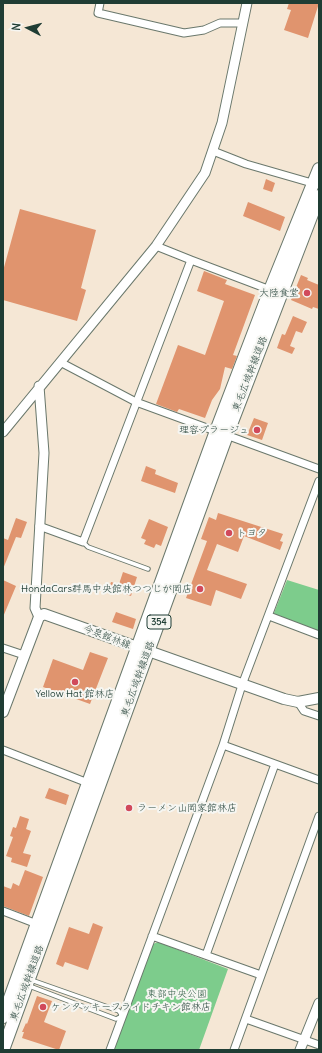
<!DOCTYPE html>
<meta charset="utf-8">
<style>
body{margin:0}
#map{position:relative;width:322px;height:1053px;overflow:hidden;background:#f5e7d5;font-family:Delius,sans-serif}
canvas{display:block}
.frame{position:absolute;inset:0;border:4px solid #1f3d34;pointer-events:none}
.north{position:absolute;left:8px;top:8px;width:40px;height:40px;-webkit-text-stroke:3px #f6f6f2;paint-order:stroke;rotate:276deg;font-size:11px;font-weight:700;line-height:16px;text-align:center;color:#1f3d34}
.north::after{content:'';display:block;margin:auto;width:14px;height:18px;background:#1f3d34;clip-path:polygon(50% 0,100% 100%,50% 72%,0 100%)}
</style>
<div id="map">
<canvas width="322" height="1053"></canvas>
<div class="frame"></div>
<div class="north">N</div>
</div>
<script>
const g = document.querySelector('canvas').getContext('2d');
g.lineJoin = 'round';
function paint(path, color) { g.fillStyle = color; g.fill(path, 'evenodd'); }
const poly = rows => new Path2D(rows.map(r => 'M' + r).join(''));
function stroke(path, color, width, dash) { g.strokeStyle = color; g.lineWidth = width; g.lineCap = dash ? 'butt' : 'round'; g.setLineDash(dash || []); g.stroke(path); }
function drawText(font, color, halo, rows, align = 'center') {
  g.font = font + ' Delius,"Klee One",sans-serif'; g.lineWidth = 4; g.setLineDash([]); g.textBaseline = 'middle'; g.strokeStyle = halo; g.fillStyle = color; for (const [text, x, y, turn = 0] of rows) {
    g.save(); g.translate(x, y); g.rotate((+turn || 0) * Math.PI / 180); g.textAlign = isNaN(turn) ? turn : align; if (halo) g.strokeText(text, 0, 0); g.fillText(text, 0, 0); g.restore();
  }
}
const green = poly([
 [287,580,319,590,319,635,272,618],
 [158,942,228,969,199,1050,114,1050,153,944]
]);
const building = poly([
 [289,3,319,3,308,38,284,30,291,10,287,9],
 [266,179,275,183,272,192,263,189],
 [248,202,285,217,280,231,243,216],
 [20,209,96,230,81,288,86,290,77,321,3,300,3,271],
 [204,271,227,280,225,284,255,295,233,355,237,356,232,369,225,367,220,389,212,400,205,418,179,409,177,412,156,404,178,345,205,355,224,301,197,291],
 [301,275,308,278,307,280,319,285,319,309,313,307,312,309,291,300],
 [293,316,307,322,302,333,296,331,290,346,295,348,292,354,277,348,282,334,285,335],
 [254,418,268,423,262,440,247,435],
 [146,466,156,470,155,474,178,483,175,493,141,481],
 [218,513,283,534,280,541,283,542,280,550,244,536,238,552,217,544,207,570,247,584,241,599,216,590,211,606,186,598,207,541,201,539,209,517,216,520],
 [16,518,27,522,21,538,16,537,3,569,3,538,8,540],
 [149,519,168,527,161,546,156,544,154,548,144,544,146,540,141,538],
 [123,572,137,577,131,596,109,588,111,582,119,584],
 [3,580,16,586,3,617],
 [116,612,136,619,133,629,112,622],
 [90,652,108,658,90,704,43,687,53,659,83,670],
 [49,788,69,795,66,805,45,798],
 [20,816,29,819,26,829,31,831,23,853,31,855,27,867,11,862,12,858,6,856,13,837,10,836,13,827,16,828],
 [25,870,43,877,29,916,3,906,3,886,11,889,13,883,19,886],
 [93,923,103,927,88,970,65,962,63,967,56,964,69,927,89,934],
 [37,996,52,1001,44,1022,66,1031,59,1050,22,1038,24,1032,22,1032,26,1023,27,1024]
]);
const service = poly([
 [83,542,88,547,148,569],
 [34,981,119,1011,122,1016,116,1019,32,987,28,982,34,981]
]);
const minor = poly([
 [100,3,98,13,184,33,204,30,220,23,243,23],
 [213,151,246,164,319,185],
 [191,260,273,291],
 [60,362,136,402,319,469],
 [39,526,83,542,191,260,156,246],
 [269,616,319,635],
 [3,648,24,655],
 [298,702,304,711,319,716],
 [223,745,319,780],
 [3,750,88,783],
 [3,911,37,924],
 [152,936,261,975],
 [206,955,275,764],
 [246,1019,319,1045],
 [110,1050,223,745,242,685,319,481],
 [234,1050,319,816]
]);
const tertiary = poly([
 [3,432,156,246,205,173,222,123,247,3],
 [39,617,35,608,44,453,39,386],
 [300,1050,319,1003]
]);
const secondary = poly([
 [3,712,39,617,44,614,284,699,298,702,319,698]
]);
const trunk = poly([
 [3,1017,216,431,270,290,319,169],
 [3,1050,227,435,319,196]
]);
const markers = [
 [307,293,4,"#d1495b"],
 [257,430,4,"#d1495b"],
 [229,533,4,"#d1495b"],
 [200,589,4,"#d1495b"],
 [75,682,4,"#d1495b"],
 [129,808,4,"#d1495b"],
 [43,1007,4,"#d1495b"]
];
const shields = [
 [159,622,24]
];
const shieldNames = [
 ["354",159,622]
];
const poiNames = [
 ["大陸食堂",299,293],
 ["理容プラージュ",249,430],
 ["トヨタ",237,533,"left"],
 ["HondaCars群馬中央館林つつじが岡店",192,589],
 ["Yellow Hat 館林店",75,694,"center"],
 ["ラーメン山岡家館林店",137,808,"left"],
 ["ケンタッキーフライドチキン館林店",51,1007,"left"]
];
const streetNames = [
 ["東毛広域幹線道路",250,374,-69],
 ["今泉館林線",107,637,21],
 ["東毛広域幹線道路",138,679,-70],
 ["東毛広域幹線道路",27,983,-70]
];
const parkNames = [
 ["東部中央公園",177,994]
];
paint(green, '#7dcc8c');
paint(building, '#e0946e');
stroke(service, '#6a786c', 5.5);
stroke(minor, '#6a786c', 9);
stroke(tertiary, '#6a786c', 11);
stroke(secondary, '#6a786c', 12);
stroke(trunk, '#6a786c', 14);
stroke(service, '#fff', 3.5);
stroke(minor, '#fff', 7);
stroke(tertiary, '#fff', 9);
stroke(secondary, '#fff', 10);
stroke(trunk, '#fff', 12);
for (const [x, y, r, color] of markers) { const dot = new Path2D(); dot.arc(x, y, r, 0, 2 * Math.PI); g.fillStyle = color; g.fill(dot); stroke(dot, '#f6f6f2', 1.5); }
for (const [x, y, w] of shields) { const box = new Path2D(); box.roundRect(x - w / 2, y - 7, w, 14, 3); g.fillStyle = '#f6f6f2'; g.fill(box); stroke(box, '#1f3d34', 1); }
drawText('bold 9px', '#1f3d34', null, shieldNames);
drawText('10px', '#1f3d34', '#f6f6f2', poiNames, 'right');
drawText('10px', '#1f3d34', '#f6f6f2', streetNames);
drawText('10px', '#36614a', '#f6f6f2', parkNames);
</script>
